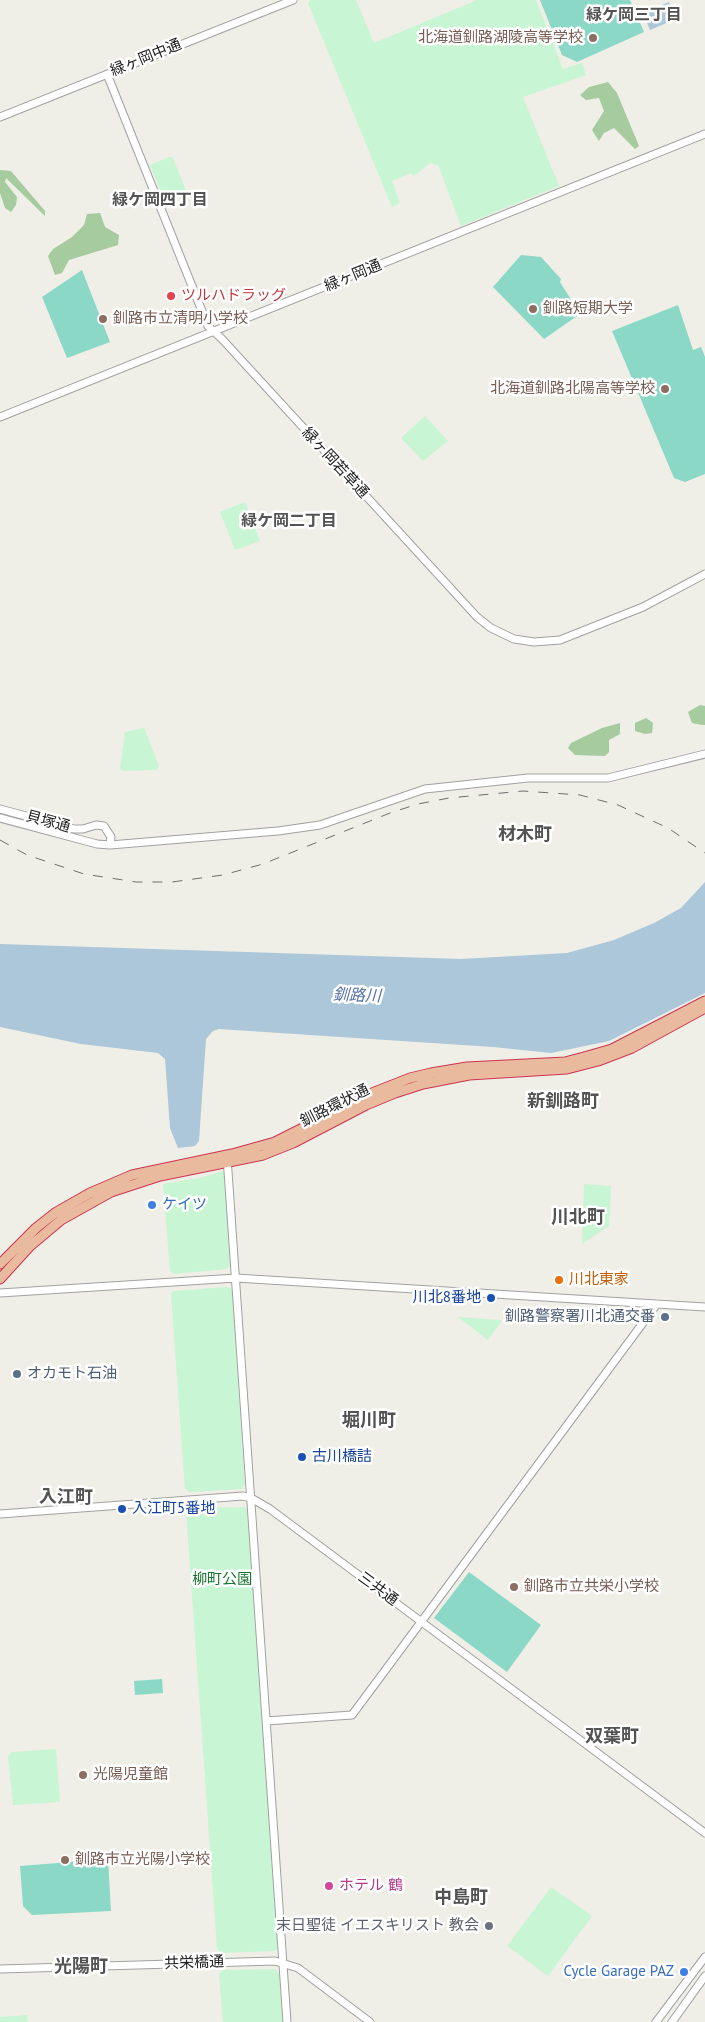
<!DOCTYPE html>
<meta charset="utf-8">
<style>
body{margin:0}
canvas{display:block;background:#efeee7}
</style>
<canvas width="705" height="2022"></canvas>
<script>
const g = document.querySelector('canvas').getContext('2d');
g.lineJoin = 'round';
function paint(path, color) { g.fillStyle = color; g.fill(path, 'evenodd'); }
const poly = rows => new Path2D(rows.map(r => 'M' + r).join(''));
function stroke(path, color, width, dash) { g.strokeStyle = color; g.lineWidth = width; g.lineCap = dash ? 'butt' : 'round'; g.setLineDash(dash || []); g.stroke(path); }
function drawText(font, color, halo, rows, align = 'center') {
  g.font = font + ' "PT Sans","Noto Sans JP",sans-serif'; g.lineWidth = 5; g.setLineDash([]); g.textBaseline = 'middle'; g.strokeStyle = halo; g.fillStyle = color; for (const [text, x, y, turn = 0] of rows) {
    g.save(); g.translate(x, y); g.rotate((+turn || 0) * Math.PI / 180); g.textAlign = isNaN(turn) ? turn : align; if (halo) g.strokeText(text, 0, 0); g.fillText(text, 0, 0); g.restore();
  }
}
const forest = poly([
 [608,82,617,93,639,146,635,149,614,128,604,133,599,141,592,130,604,111,599,98,586,100,580,95,589,87],
 [0,170,11,171,45,211,45,216,6,178,5,182,17,197,16,205,11,212,5,208,0,193],
 [100,213,105,227,119,235,118,245,69,260,62,273,55,275,48,256,53,249,72,237,84,225,87,214],
 [700,705,705,706,705,725,702,725,692,723,688,712],
 [646,718,653,723,652,733,645,734,635,731,635,723],
 [620,723,620,734,609,740,609,752,605,756,575,755,568,748,571,743,602,728]
]);
const park = poly([
 [310,0,356,0,374,43,477,0,536,0,563,69,582,63,586,75,523,97,559,186,461,226,438,165,430,163,414,176,411,173,392,181,400,203,392,207,308,3],
 [169,157,173,158,186,190,184,194,165,202,150,165],
 [602,300,607,311,597,315,593,314,588,306],
 [425,416,448,441,423,461,401,438],
 [245,502,260,541,235,550,220,512],
 [144,728,159,766,156,770,122,771,120,769,125,732],
 [223,1171,226,1173,231,1265,227,1269,174,1274,170,1271,163,1184,200,1178],
 [584,1184,611,1186,609,1226,582,1244],
 [227,1287,232,1289,245,1483,242,1489,190,1492,185,1489,171,1293,174,1291],
 [458,1317,501,1320,501,1322,488,1340],
 [244,1507,248,1509,279,1946,275,1951,220,1953,217,1948,186,1510,188,1508],
 [56,1749,60,1802,13,1805,8,1756,12,1752],
 [551,1887,592,1916,548,1976,507,1946],
 [275,1969,281,1976,284,2022,223,2022,219,1974,223,1970],
 [27,2015,28,2022,0,2022,0,2017]
]);
const pitch = poly([
 [540,0,630,0,644,32,577,62,562,55],
 [521,255,541,257,561,279,560,282,580,314,544,339,493,287],
 [82,270,110,342,67,358,42,297],
 [678,305,693,350,701,347,705,357,705,474,685,482,674,478,612,331],
 [469,1572,541,1625,507,1672,434,1618],
 [162,1679,163,1693,135,1695,134,1681],
 [108,1859,111,1911,32,1915,23,1906,20,1866]
]);
const water = poly([
 [669,2,676,19,650,30,643,13],
 [705,882,705,993,609,1041,551,1053,493,1047,219,1029,213,1031,206,1039,199,1141,195,1146,178,1148,170,1128,165,1059,158,1053,81,1044,0,1027,0,944,461,959,567,953,614,940,654,923,681,908]
]);
const tertiary = poly([
 [107,74,208,326,222,339,477,617,491,628,514,639,534,642,560,640,643,607,705,574],
 [0,117,293,0],
 [0,417,705,134],
 [0,809,74,829,83,829,96,825,104,826,111,837,110,845],
 [0,818,97,844,110,845,278,831,320,825,425,789,528,778,608,778,705,754],
 [227,1157,287,2022],
 [0,1293,236,1278,705,1307],
 [0,1514,243,1496,251,1498,270,1509,705,1833],
 [266,1721,352,1715,657,1304],
 [0,1969,275,1961,298,1968,370,2022],
 [656,2022,705,1957],
 [672,2022,705,1976]
]);
const trunk = poly([
 [0,1264,36,1228,55,1213,90,1193,132,1175,232,1154,275,1142,372,1093,410,1078,431,1073,467,1067,565,1062,584,1057,612,1049,705,1001],
 [0,1279,30,1246,61,1220,111,1192,160,1176,263,1155,293,1143,366,1105,395,1093,423,1084,469,1075,567,1069,598,1061,632,1048,705,1008]
]);
const rail = poly([
 [0,840,27,855,84,874,136,882,172,882,223,875,263,864,390,813,418,804,449,798,523,791,580,795,618,805,668,828,705,853]
]);
const markers = [
 [593,38,5,"#8d6e63"],
 [171,296,5,"#e0444e"],
 [533,309,5,"#8d6e63"],
 [103,319,5,"#8d6e63"],
 [665,389,5,"#8d6e63"],
 [152,1205,5,"#3f7fe0"],
 [559,1280,5,"#e8710a"],
 [491,1298,5,"#1a4fb4"],
 [665,1317,5,"#5c6f8a"],
 [17,1374,5,"#5c6f8a"],
 [302,1457,5,"#1a4fb4"],
 [122,1509,5,"#1a4fb4"],
 [514,1587,5,"#8d6e63"],
 [83,1775,5,"#8d6e63"],
 [65,1860,5,"#8d6e63"],
 [329,1886,5,"#d1479c"],
 [489,1926,5,"#6b7280"],
 [684,1972,5,"#3f7fe0"]
];
const educationNames = [
 ["北海道釧路湖陵高等学校",583,38,"right"],
 ["釧路短期大学",543,309],
 ["釧路市立清明小学校",113,319],
 ["北海道釧路北陽高等学校",655,389,"right"],
 ["釧路市立共栄小学校",524,1587],
 ["光陽児童館",93,1775],
 ["釧路市立光陽小学校",75,1860]
];
const streetNames = [
 ["緑ヶ岡中通",146,58,-22],
 ["緑ヶ岡通",353,276,-22],
 ["緑ヶ岡若草通",335,463,47],
 ["貝塚通",48,822,15],
 ["釧路環状通",335,1106,-27],
 ["三共通",378,1589,36],
 ["共栄橋通",194,1963,-2]
];
const healthNames = [
 ["ツルハドラッグ",181,296]
];
const shopNames = [
 ["ケイツ",162,1205],
 ["Cycle Garage PAZ",674,1972,"right"]
];
const foodNames = [
 ["川北東家",569,1280]
];
const transitNames = [
 ["川北8番地",481,1298,"right"],
 ["古川橋詰",312,1457],
 ["入江町5番地",132,1509]
];
const serviceNames = [
 ["釧路警察署川北通交番",655,1317],
 ["オカモト石油",27,1374,"left"]
];
const parkNames = [
 ["柳町公園",222,1580]
];
const hotelNames = [
 ["ホテル 鶴",339,1886]
];
const worshipNames = [
 ["末日聖徒 イエスキリスト 教会",479,1926]
];
const neighbourhoodNames = [
 ["緑ケ岡三丁目",634,15],
 ["緑ケ岡四丁目",160,200],
 ["緑ケ岡二丁目",289,521]
];
const waterNames = [
 ["釧路川",357,996,2]
];
const quarterNames = [
 ["材木町",525,835],
 ["新釧路町",563,1102],
 ["川北町",578,1218],
 ["堀川町",369,1421],
 ["入江町",66,1498],
 ["双葉町",612,1737],
 ["中島町",461,1898],
 ["光陽町",81,1967]
];
paint(forest, '#a5cb9f');
paint(park, '#c8f5d3');
paint(pitch, '#8bd8c7');
paint(water, '#abc7d9');
stroke(tertiary, '#a1a1a1', 9);
stroke(trunk, '#cd3450', 11);
stroke(tertiary, '#fff', 7);
stroke(trunk, '#eaba9f', 9);
stroke(rail, '#6e6e6e', 1, [10, 10]);
for (const [x, y, r, color] of markers) { const dot = new Path2D(); dot.arc(x, y, r, 0, 2 * Math.PI); g.fillStyle = color; g.fill(dot); stroke(dot, '#fff', 2); }
drawText('15px', '#785e54', '#fff', educationNames, 'left');
drawText('15px', '#202020', '#fff', streetNames);
drawText('15px', '#be3a42', '#fff', healthNames, 'left');
drawText('15px', '#366cbe', '#fff', shopNames, 'left');
drawText('15px', '#c56008', '#fff', foodNames, 'left');
drawText('15px', '#164399', '#fff', transitNames, 'left');
drawText('15px', '#4e5e75', '#fff', serviceNames, 'right');
drawText('15px', '#15762d', '#fff', parkNames);
drawText('15px', '#b23c85', '#fff', hotelNames, 'left');
drawText('15px', '#5b616d', '#fff', worshipNames, 'right');
drawText('bold 16px', '#535353', '#fff', neighbourhoodNames);
drawText('italic 16px', '#5370a8', '#fff', waterNames);
drawText('bold 18px', '#535353', '#fff', quarterNames);
</script>
